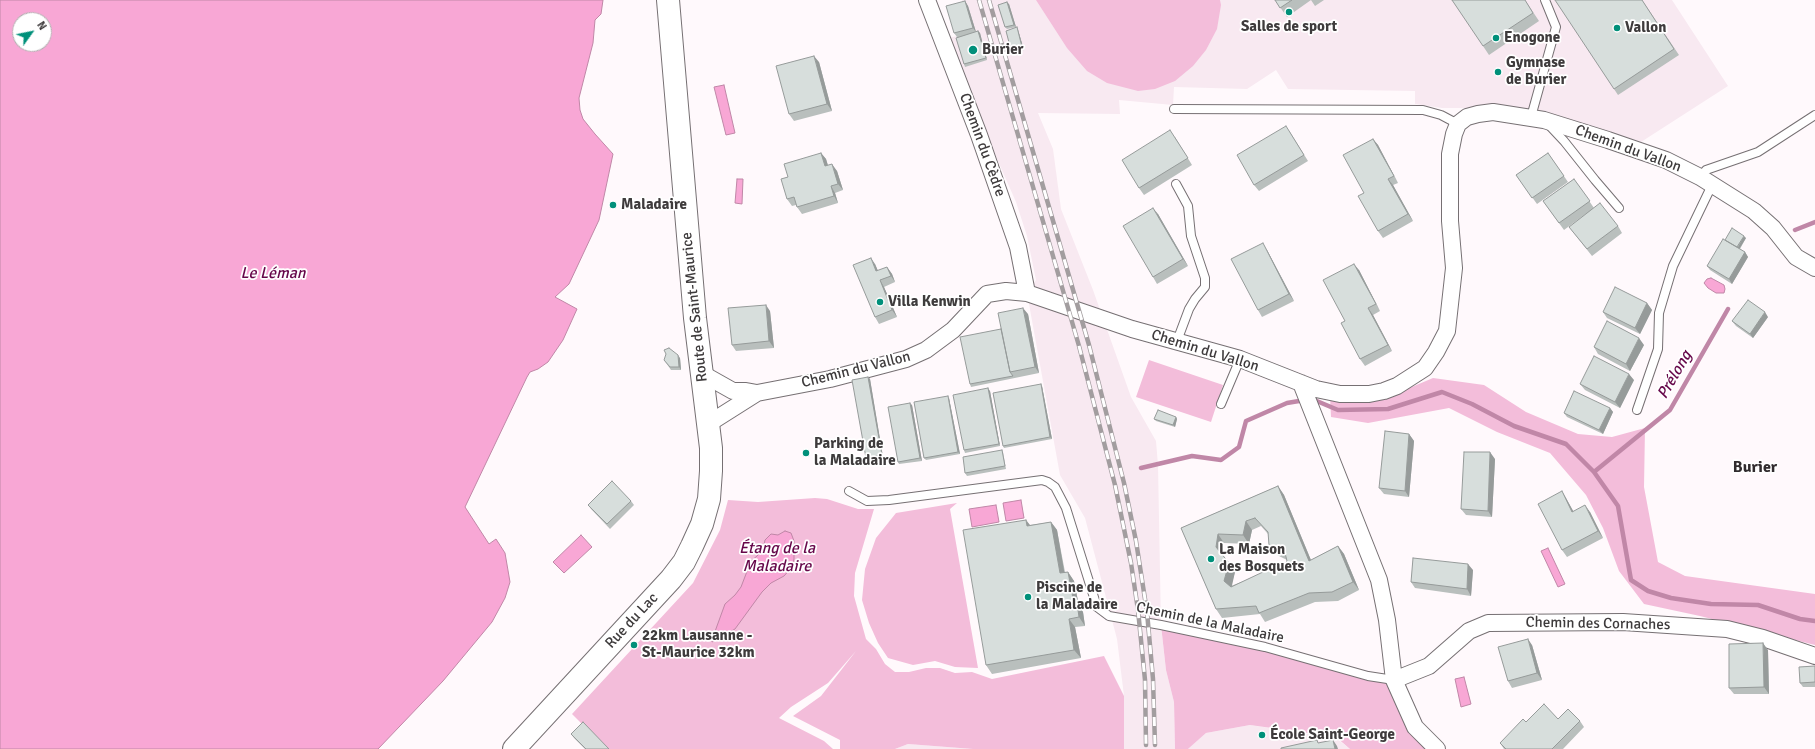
<!DOCTYPE html>
<meta charset="utf-8">
<style>
body{margin:0}
#map{position:relative;width:1815px;height:749px;overflow:hidden;background:#fff9fc;font-family:Signika,sans-serif}
canvas{display:block}
.north{position:absolute;left:12px;top:12px;width:40px;height:40px;box-sizing:border-box;background:#fff;border:1px solid #b2b1b1;border-radius:50%;rotate:57deg;font-size:11px;font-weight:700;line-height:16px;text-align:center;color:#3e3b3c}
.north::after{content:'';display:block;margin:auto;width:14px;height:18px;background:#00907a;clip-path:polygon(50% 0,100% 100%,50% 72%,0 100%)}
</style>
<div id="map">
<canvas width="1815" height="749"></canvas>
<div class="north">N</div>
</div>
<script>
const g = document.querySelector('canvas').getContext('2d');
g.lineJoin = 'round';
function paint(path, color) { g.fillStyle = color; g.fill(path, 'evenodd'); }
const poly = rows => new Path2D(rows.map(r => 'M' + r).join(''));
function stroke(path, color, width, dash) { g.strokeStyle = color; g.lineWidth = width; g.lineCap = dash ? 'butt' : 'round'; g.setLineDash(dash || []); g.stroke(path); }
function drawText(font, color, halo, rows, align = 'center') {
  g.font = font + ' Signika,sans-serif'; g.lineWidth = 3.5; g.setLineDash([]); g.textBaseline = 'middle'; g.strokeStyle = halo; g.fillStyle = color; for (const [text, x, y, turn = 0] of rows) {
    g.save(); g.translate(x, y); g.rotate((+turn || 0) * Math.PI / 180); g.textAlign = isNaN(turn) ? turn : align; if (halo) g.strokeText(text, 0, 0); g.fillText(text, 0, 0); g.restore();
  }
}
const built = poly([
 [962,0,1672,0,1728,86,1641,142,1612,133,1484,108,1442,108,1415,104,1415,91,1288,89,1276,70,1247,89,1174,87,1173,105,1119,100,1120,114,1038,113,1053,149,1061,209,1093,290,1131,397,1156,441,1158,465,1161,625,1166,670,1174,702,1175,749,1124,749,1124,696,1117,639,1085,518,1060,475,1027,293,1036,280,1027,236,1016,202,987,136,948,38,972,33],
 [1250,725,1336,738,1350,749,1188,749,1206,733],
 [908,744,973,749,895,749]
]);
const green = poly([
 [1036,0,1220,0,1221,5,1217,29,1206,50,1193,66,1175,81,1155,89,1138,91,1107,83,1087,71,1067,48],
 [1149,360,1223,385,1211,422,1136,397],
 [1433,378,1484,385,1526,412,1578,434,1612,437,1645,428,1644,487,1658,562,1685,576,1815,594,1815,645,1700,616,1644,604,1619,571,1603,528,1586,495,1550,453,1497,432,1449,408,1368,423,1331,417,1330,396,1393,395],
 [815,498,827,499,858,509,874,509,855,573,854,596,866,639,876,649,885,664,895,672,909,672,926,668,940,668,955,673,972,672,992,679,1104,656,1124,696,1124,749,973,749,908,744,895,749,840,749,840,740,793,716,821,696,856,651,828,683,791,707,779,718,824,741,833,749,607,749,572,714,693,583,720,530,728,500,758,502],
 [957,503,950,509,978,668,955,667,935,661,913,665,888,658,878,643,869,623,862,600,865,569,876,538,896,513],
 [1161,625,1394,680,1437,749,1350,749,1336,737,1250,725,1206,733,1188,749,1175,749,1174,702,1166,670]
]);
const water = poly([
 [0,0,603,0,601,14,595,20,593,43,579,98,580,110,583,119,595,134,613,154,599,220,569,284,555,297,577,309,563,340,548,362,538,369,530,372,527,377,465,507,489,544,496,539,505,553,510,582,505,598,492,622,443,681,378,749,0,749,0,0],
 [20,20,44,20,44,44,20,44,20,20],
 [724,85,735,133,726,135,714,87,724,85],
 [737,179,743,179,742,204,735,203,737,179],
 [1711,278,1724,285,1725,289,1724,293,1716,293,1708,288,1704,283,1707,279,1711,278],
 [1021,500,1024,518,1006,521,1003,503,1021,500],
 [996,505,999,522,972,527,969,509,996,505],
 [785,531,791,533,794,541,794,559,792,567,784,576,771,583,762,592,735,629,712,642,713,637,725,604,735,595,741,587,751,561,757,556,763,549,765,540,771,534,778,535,785,531],
 [581,535,592,547,564,573,553,562,581,535],
 [1548,548,1565,584,1558,587,1541,551,1548,548],
 [1464,677,1471,704,1461,707,1455,679,1464,677]
]);
const stream = poly([
 [1795,230,1815,222],
 [1312,399,1338,410,1388,409,1442,392,1472,404,1514,426,1566,444,1594,472,1618,506,1631,580,1648,591,1671,598,1711,604,1758,605,1800,619,1815,621],
 [1141,468,1192,456,1221,460,1239,447,1246,421,1287,403,1305,400],
 [1594,472,1670,410,1728,309]
]);
const lane = poly([
 [1174,109,1423,110,1441,115,1458,124],
 [1531,117,1556,27,1545,0],
 [1549,125,1564,141,1595,180,1619,208],
 [1700,177,1706,170,1758,152,1815,115],
 [1176,184,1188,206,1191,236,1205,278,1205,287,1195,299,1189,309,1177,341],
 [1221,404,1240,359],
 [1637,410,1658,349,1659,313,1673,266,1712,185],
 [849,491,867,501,889,500,1042,480,1048,482,1055,487,1066,508,1097,607,1109,616,1161,625,1265,647,1368,676,1394,680]
]);
const street = poly([
 [927,0,979,135,1018,247,1027,293],
 [701,373,733,391,746,391,757,393],
 [1301,383,1379,580,1387,620,1394,680,1415,727,1437,749],
 [708,424,757,393,830,379,906,359,926,350,953,330,987,294,1006,291,1027,293,1132,329,1240,359,1316,389,1340,394,1369,394,1384,391,1397,386,1425,368,1436,352,1447,331,1454,268,1450,221,1450,154,1454,134,1458,124,1467,117,1478,114,1493,112,1544,120,1608,140,1666,160,1700,177,1754,211,1773,228,1796,257,1815,268],
 [1394,680,1429,666,1469,631,1488,623,1623,622,1727,629,1763,638,1815,656]
]);
const primary = poly([
 [514,749,671,579,684,562,692,546,702,524,709,499,711,471,711,448,695,318,668,0]
]);
const rail = poly([
 [979,0,1079,346,1115,485,1131,563,1138,610,1145,680,1146,745],
 [989,0,1089,345,1124,483,1136,541,1147,612,1153,679,1155,745]
]);
const wall = poly([
 [1275,0,1324,0,1315,6,1311,0,1287,17],
 [1525,0,1539,21,1489,55,1483,46],
 [1642,0,1679,55,1618,95,1614,89],
 [965,1,968,6,976,32,978,31,980,33,987,60,965,67,964,64,957,37,954,33],
 [1009,4,1016,27,1007,29,1005,27],
 [1017,27,1018,30,1024,50,1012,53,1011,50],
 [819,62,832,111,794,121,789,114],
 [1290,132,1308,161,1259,191,1254,185],
 [1175,137,1192,165,1144,195,1139,188],
 [1373,139,1378,145,1398,183,1393,185,1413,221,1383,238,1378,231,1364,193],
 [821,153,826,159,828,165,837,171,843,190,835,193,838,203,802,214,797,207,796,205,792,206,787,199,788,177],
 [1548,153,1568,182,1537,204,1516,175],
 [1574,179,1594,208,1618,226,1622,233,1592,256,1569,227,1588,212,1564,230,1543,201],
 [1158,214,1188,266,1157,284,1153,277],
 [1746,238,1740,249,1745,252,1748,257,1732,284,1710,270,1707,266,1725,240],
 [1267,250,1294,301,1262,317,1258,310],
 [875,264,878,271,887,267,892,274,895,282,884,287,897,317,879,324,875,317],
 [1359,270,1380,311,1373,315,1392,351,1365,366,1360,359,1345,321],
 [1647,303,1652,310,1640,334,1607,318,1603,312],
 [770,311,774,348,736,351,732,345],
 [1028,314,1039,373,971,387,970,384,1001,329],
 [1768,317,1753,338,1736,326,1732,321],
 [1644,345,1630,371,1598,354,1594,347],
 [680,358,681,370,671,370,664,360],
 [868,377,870,379,883,457,867,460,866,458],
 [1634,380,1620,408,1585,390,1580,384],
 [1041,384,1042,386,1052,439,1004,448,1003,446],
 [990,391,1000,446,965,453,964,450],
 [949,398,960,454,926,460,924,458],
 [912,405,922,461,899,464,898,462],
 [1610,408,1613,412,1603,434,1567,417,1564,413],
 [1176,417,1177,419,1175,427,1156,421,1154,419],
 [1409,434,1414,441,1409,497,1384,494,1379,488],
 [1002,450,1003,452,1006,469,967,476,965,473],
 [1495,459,1492,517,1466,515,1461,509],
 [1278,486,1284,495,1311,560,1338,546,1344,554,1359,590,1338,601,1315,602,1265,622,1260,614,1222,618,1216,609,1181,528],
 [1261,526,1268,534,1269,545,1275,554,1287,560,1287,561,1282,566,1231,586,1235,572,1222,555,1224,543,1249,544,1252,530],
 [1562,491,1566,498,1573,511,1590,512,1603,538,1567,557,1562,550],
 [631,501,634,505,610,529,591,509,588,505],
 [1026,520,1030,525,1051,522,1057,530,1065,572,1068,572,1074,581,1079,606,1083,612,1085,626,1075,627,1081,658,992,674,986,665],
 [1473,570,1471,596,1415,588,1411,582],
 [1532,645,1542,680,1512,688,1508,681],
 [1768,650,1769,694,1734,694,1729,688],
 [1815,666,1815,687,1803,687,1800,683],
 [1558,719,1580,721,1584,727,1563,749,1504,749,1500,743,1526,722],
 [571,734,609,749,585,749,574,738]
]);
const shadedWall = poly([
 [965,1,968,6,976,32,973,28],
 [1007,2,1009,4,1016,27,1014,25],
 [1017,27,1018,30,1024,50,1022,47],
 [978,31,980,33,987,60,986,58],
 [814,56,819,62,832,111,827,104],
 [1373,139,1378,145,1398,183,1394,176],
 [821,153,826,159,830,173,825,166],
 [832,164,837,171,843,190,838,184],
 [1388,179,1393,185,1413,221,1408,214],
 [831,186,835,193,838,203,834,196],
 [1153,208,1158,214,1188,266,1183,259],
 [1744,236,1746,238,1738,251,1737,249],
 [1263,243,1267,250,1294,301,1289,294],
 [1745,252,1748,257,1732,284,1729,279],
 [871,258,875,264,881,278,876,271],
 [1354,264,1359,270,1380,311,1376,304],
 [887,267,892,274,895,282,891,276],
 [880,280,884,287,897,317,892,310],
 [1647,303,1652,310,1640,334,1635,328],
 [766,305,770,311,774,348,769,341],
 [1023,308,1028,314,1039,373,1035,367],
 [1368,308,1373,315,1392,351,1388,345],
 [1765,312,1768,317,1753,338,1750,334],
 [1639,338,1644,345,1630,371,1626,364],
 [678,355,680,358,681,370,679,367],
 [1629,374,1634,380,1620,408,1615,402],
 [868,377,870,379,883,457,882,455],
 [1041,384,1042,386,1052,439,1050,437],
 [988,388,990,391,1000,446,999,444],
 [948,396,949,398,960,454,958,452],
 [910,403,912,405,922,461,920,458],
 [1610,408,1613,412,1603,434,1599,430],
 [1176,417,1177,419,1175,427,1173,425],
 [1409,434,1414,441,1409,497,1405,491],
 [1490,452,1495,459,1492,517,1488,511],
 [1278,486,1284,495,1315,570,1309,561],
 [1562,491,1566,498,1577,518,1572,512],
 [1585,505,1590,512,1603,538,1598,531],
 [1026,520,1032,528,1027,526],
 [1246,521,1252,530,1249,544,1243,535],
 [1051,522,1057,530,1066,582,1060,573],
 [1218,534,1224,543,1222,556,1216,547],
 [1338,546,1344,554,1359,590,1353,582],
 [1229,563,1235,572,1231,590,1224,581],
 [1468,564,1473,570,1471,596,1467,589],
 [1068,572,1074,581,1079,606,1083,612,1085,626,1079,617,1074,604],
 [1069,619,1075,627,1081,658,1074,650],
 [1528,639,1532,645,1542,680,1537,673],
 [1763,643,1768,650,1769,694,1764,687],
 [1333,740,1337,746,1338,749,1335,749]
]);
const building = poly([
 [1275,0,1292,0,1280,8,1275,0],
 [1452,0,1525,0,1533,13,1483,46,1452,0],
 [1555,0,1642,0,1674,49,1614,89,1555,0],
 [965,1,973,28,954,33,946,6,965,1],
 [1007,2,1014,25,1005,27,998,5,1007,2],
 [1017,27,1022,47,1011,50,1006,31,1017,27],
 [978,31,986,58,964,64,956,38,978,31],
 [814,56,827,104,789,114,776,66,814,56],
 [1286,126,1304,155,1254,185,1237,155,1286,126],
 [1170,130,1188,158,1139,188,1122,160,1170,130],
 [1373,139,1394,176,1388,179,1408,214,1378,231,1358,196,1364,193,1343,155,1373,139],
 [821,153,825,166,832,164,838,184,831,186,834,196,797,207,794,197,787,199,781,179,788,177,784,164,821,153],
 [1548,153,1564,176,1532,198,1516,175,1548,153],
 [1574,179,1590,201,1559,223,1543,201,1574,179],
 [1600,203,1618,226,1587,249,1569,227,1600,203],
 [1153,208,1183,259,1153,277,1123,226,1153,208],
 [1732,228,1744,236,1737,247,1725,240,1732,228],
 [1723,239,1745,252,1729,279,1707,266,1723,239],
 [1263,243,1289,294,1258,310,1231,259,1263,243],
 [871,258,876,271,887,267,891,276,880,280,892,310,875,317,853,265,871,258],
 [1354,264,1376,304,1368,308,1388,345,1360,359,1341,323,1345,321,1323,280,1354,264],
 [1615,287,1647,303,1635,328,1603,312,1615,287],
 [1748,300,1765,312,1750,334,1732,321,1748,300],
 [766,305,769,341,732,345,728,308,766,305],
 [1023,308,1035,367,1010,372,998,313,1023,308],
 [1607,321,1639,338,1626,364,1594,347,1607,321],
 [1001,329,1010,372,1013,376,970,384,960,337,1001,329],
 [669,348,678,355,679,367,670,367,664,360,666,354,664,350,669,348],
 [1594,356,1629,374,1615,402,1580,384,1594,356],
 [868,377,882,455,866,458,852,380,868,377],
 [1041,384,1050,437,1003,446,993,393,1041,384],
 [988,388,999,444,964,450,953,395,988,388],
 [1574,391,1610,408,1599,430,1564,413,1574,391],
 [948,396,958,452,924,458,914,402,948,396],
 [910,403,920,458,898,462,888,407,910,403],
 [1158,410,1176,417,1173,425,1154,419,1158,410],
 [1385,431,1409,434,1405,491,1379,488,1385,431],
 [1002,450,1005,466,965,473,963,457,1002,450],
 [1464,452,1490,452,1488,511,1461,509,1464,452],
 [612,481,631,501,607,524,588,505,612,481],
 [1278,486,1309,561,1338,546,1353,582,1332,592,1309,593,1259,613,1256,606,1216,609,1181,528,1278,486],
 [1255,518,1268,532,1269,545,1285,553,1287,561,1282,566,1280,564,1231,587,1224,581,1229,563,1216,547,1218,534,1243,535,1246,521,1255,518],
 [1562,491,1572,512,1585,505,1598,531,1562,550,1538,504,1562,491],
 [1026,520,1027,526,1051,522,1060,573,1068,572,1074,604,1077,603,1079,617,1069,619,1074,650,986,665,963,530,1026,520],
 [1413,558,1468,564,1467,589,1411,582,1413,558],
 [1528,639,1537,673,1508,681,1498,647,1528,639],
 [1763,643,1764,687,1729,688,1729,644,1763,643],
 [1815,666,1815,682,1800,683,1799,667,1815,666],
 [1544,704,1558,719,1568,709,1580,721,1552,749,1506,749,1500,743,1523,719,1526,722,1544,704],
 [583,722,609,749,586,749,571,734,583,722],
 [1317,740,1318,743,1333,740,1335,749,1281,749,1281,748,1317,740]
]);
const markers = [
 [1289,12,4,"#00907a"],
 [1617,28,4,"#00907a"],
 [1496,38,4,"#00907a"],
 [973,50,5,"#00907a"],
 [1498,72,4,"#00907a"],
 [613,205,4,"#00907a"],
 [880,302,4,"#00907a"],
 [806,453,4,"#00907a"],
 [1211,559,4,"#00907a"],
 [1028,597,4,"#00907a"],
 [634,645,4,"#00907a"],
 [1262,735,4,"#00907a"]
];
const poiNames = [
 ["Salles de sport",1289,27,"center"],
 ["Vallon",1625,28],
 ["Enogone",1504,38],
 ["Burier",982,50],
 ["Gymnase",1506,63],
 ["de Burier",1506,80],
 ["Maladaire",621,205],
 ["Villa Kenwin",888,302],
 ["Parking de",814,444],
 ["la Maladaire",814,461],
 ["La Maison",1219,550],
 ["des Bosquets",1219,567],
 ["Piscine de",1036,588],
 ["la Maladaire",1036,605],
 ["22km Lausanne -",642,636],
 ["St-Maurice 32km",642,653],
 ["École Saint-George",1270,735]
];
const streetNames = [
 ["Chemin du Cèdre",982,145,70],
 ["Chemin du Vallon",1628,149,20],
 ["Route de Saint-Maurice",695,307,-96],
 ["Chemin du Vallon",1205,351,17],
 ["Chemin du Vallon",856,370,-14],
 ["Rue du Lac",632,621,-47],
 ["Chemin de la Maladaire",1210,623,12],
 ["Chemin des Cornaches",1598,624,1]
];
const waterNames = [
 ["Le Léman",273,274],
 ["Prélong",1675,375,-60],
 ["Étang de la",777,549],
 ["Maladaire",777,567]
];
const neighbourhoodNames = [
 ["Burier",1755,468]
];
paint(built, '#f8e9f1');
paint(green, '#f3bdda');
paint(water, '#f8a7d5');
stroke(water, '#c087a7', 1);
stroke(stream, '#c087a7', 4.5);
stroke(lane, '#767073', 10);
stroke(street, '#767073', 18);
stroke(primary, '#767073', 24);
stroke(lane, '#fff', 8);
stroke(street, '#fff', 16);
stroke(primary, '#fff', 22);
stroke(rail, '#a29d9f', 4.5);
stroke(rail, '#fff', 3, [9]);
paint(wall, '#b9bfbd');
paint(shadedWall, '#969b9a');
paint(building, '#d7dedc');
stroke(building, '#969b9a', 1);
for (const [x, y, r, color] of markers) { const dot = new Path2D(); dot.arc(x, y, r, 0, 2 * Math.PI); g.fillStyle = color; g.fill(dot); stroke(dot, '#fff', 1.5); }
drawText('bold 15px', '#3e3b3c', '#fff', poiNames, 'left');
drawText('15px', '#3e3b3c', '#fff', streetNames);
drawText('italic 16px', '#66074a', '#fff', waterNames);
drawText('bold 16px', '#312c2e', '#fff', neighbourhoodNames);
</script>
